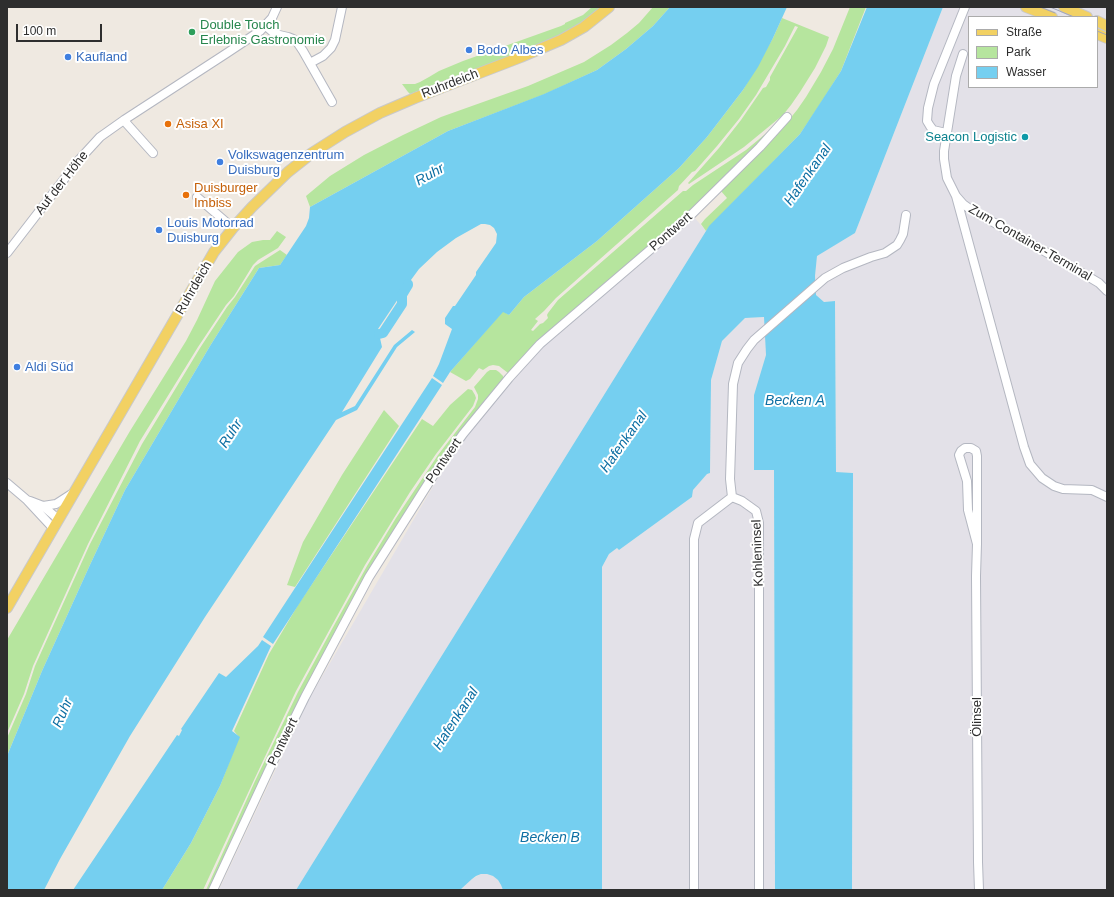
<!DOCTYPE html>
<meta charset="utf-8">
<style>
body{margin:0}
#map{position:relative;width:1114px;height:897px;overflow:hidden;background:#efe9e1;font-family:Arial,sans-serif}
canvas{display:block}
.frame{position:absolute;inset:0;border:8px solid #2e2e2e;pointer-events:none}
.legend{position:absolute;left:968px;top:16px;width:130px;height:72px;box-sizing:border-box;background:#fff;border:1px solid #ababab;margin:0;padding:5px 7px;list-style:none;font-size:12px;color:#2e2e2e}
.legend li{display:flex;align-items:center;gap:8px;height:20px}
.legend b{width:20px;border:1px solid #ababab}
.scale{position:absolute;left:16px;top:24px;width:86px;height:18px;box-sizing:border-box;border:2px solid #2e2e2e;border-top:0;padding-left:5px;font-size:12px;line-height:14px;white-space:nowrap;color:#2e2e2e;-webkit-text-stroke:3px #fff;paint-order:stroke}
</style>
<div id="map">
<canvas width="1114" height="897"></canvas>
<div class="frame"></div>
<ul class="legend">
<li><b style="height:5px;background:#f2d163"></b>Straße</li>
<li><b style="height:11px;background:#b6e59e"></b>Park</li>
<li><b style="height:11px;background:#75cff0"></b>Wasser</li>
</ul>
<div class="scale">100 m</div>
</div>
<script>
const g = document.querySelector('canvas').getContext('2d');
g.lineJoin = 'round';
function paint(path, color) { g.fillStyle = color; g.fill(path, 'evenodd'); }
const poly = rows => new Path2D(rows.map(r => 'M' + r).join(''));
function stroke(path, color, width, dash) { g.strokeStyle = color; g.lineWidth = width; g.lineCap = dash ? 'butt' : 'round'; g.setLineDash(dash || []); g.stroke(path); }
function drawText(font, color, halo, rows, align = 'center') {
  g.font = font + ' Arial,sans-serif'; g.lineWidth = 4; g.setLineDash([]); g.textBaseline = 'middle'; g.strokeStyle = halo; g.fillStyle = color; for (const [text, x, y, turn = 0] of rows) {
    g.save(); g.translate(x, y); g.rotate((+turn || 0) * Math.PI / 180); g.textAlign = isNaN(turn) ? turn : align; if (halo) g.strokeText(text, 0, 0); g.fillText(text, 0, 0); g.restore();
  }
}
const industrial = poly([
 [943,7,1107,7,1107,890,852,890,853,473,836,472,835,301,824,302,816,295,815,276,817,255,855,233],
 [969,17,1097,17,1097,87,969,87],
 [694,217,706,231,296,890,219,890,309,699,449,459,512,380,543,347],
 [765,317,766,355,754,395,754,470,774,470,775,890,602,890,602,567,609,554,617,548,619,550,692,497,693,490,707,474,710,473,711,380,722,341,745,318],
 [481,874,487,874,493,876,498,880,501,885,503,890,460,890,472,879]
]);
const green = poly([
 [592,7,601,7,595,12,596,13,581,24,559,36,519,53,410,94,408,92,402,84,415,84,420,82,429,77,439,71,463,61,561,26,565,24,565,23,583,15],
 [653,7,670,7,653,26,626,49,597,70,545,94,448,131,310,207,306,196,330,176,364,155,403,135,441,117,528,86,584,62,611,45,627,33,639,23],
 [850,7,866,7,841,71,817,109,800,134,710,226,706,231,701,224,705,219,727,198,721,191,775,137,797,110,806,97,821,72,833,49],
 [782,18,829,37,826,46,815,68,800,92,791,105,783,115,744,147,689,184,688,183,719,148,741,120,763,88,766,87,770,80,770,77,798,27,795,26,785,46,756,95,739,119,717,146,695,171,692,172,679,186,678,190,556,298,544,311,535,319,538,321,531,330,533,331,540,324,543,323,548,318,547,315,548,313,558,300,683,191,686,191,693,185,746,150,770,130,770,131,701,199,701,200,690,211,508,373,499,366,493,365,489,366,483,370,479,368,470,379,466,381,450,372,503,311,509,315,524,297,597,241,679,168,707,137,743,90,773,38],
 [277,231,286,237,278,248,258,260,253,265,234,296,226,305,198,347,140,441,88,544,33,666,24,694,7,733,7,640,130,431,186,341,197,320,215,281,238,252,252,242,263,240,270,240],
 [280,250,287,255,280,265,259,268,210,346,125,490,89,567,42,671,7,756,7,738,26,694,35,666,90,544,142,444,200,348,227,307,235,297,255,266],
 [490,370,496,370,499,372,503,376,504,379,366,576,210,890,206,890,255,781,298,692,332,629,367,566,396,518,438,455,475,407,478,399,478,395,474,387,487,372],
 [468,389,472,390,475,395,476,398,473,406,436,454,410,492,365,565,296,691,254,780,203,890,162,890,191,843,220,786,239,737,234,731,269,654,298,605,422,419,433,426,450,405],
 [384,410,399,426,295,587,287,585,303,542,342,475]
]);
const water = poly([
 [670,7,787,7,773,38,758,67,743,90,707,137,679,168,597,241,524,297,509,315,503,312,450,372,443,383,433,376,439,364,452,329,445,324,445,318,453,306,455,306,476,275,476,272,496,243,497,234,494,228,490,225,485,224,481,224,456,238,437,252,419,269,408,284,378,329,382,347,342,412,355,406,394,345,412,330,415,332,397,347,357,410,336,420,205,617,130,736,60,859,44,890,7,890,7,756,42,671,89,567,125,490,210,346,259,268,280,265,306,226,309,218,310,207,448,131,544,94,597,70,626,49,653,26],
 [867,7,943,7,855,233,817,256,815,276,816,295,824,302,835,301,836,472,853,473,852,890,775,890,774,470,754,470,754,395,766,355,764,317,745,318,722,341,711,380,710,473,707,474,693,490,692,497,619,550,617,548,609,554,602,567,602,890,503,890,501,885,498,880,493,876,487,874,481,874,476,876,472,879,460,890,296,890,706,231,709,226,800,134,841,71],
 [432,378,442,385,273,644,263,637],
 [262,640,271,646,232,731,240,737,220,786,191,843,162,890,73,890,177,735,179,736,182,730,181,729,219,673,226,677,258,646]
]);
const river = poly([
 [379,334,383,333,402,304,402,295,408,285,408,284]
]);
const minor = poly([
 [266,26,275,34,288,37,293,39,297,42,303,51,332,102],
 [963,54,956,76,944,151,944,159,947,178,956,196,963,204,970,209,1072,267,1099,283,1107,291],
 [310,63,323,56,331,48,335,40,342,7],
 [124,120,127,124,153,153],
 [946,133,933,130,930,126,927,121,928,108,934,84,965,7],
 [956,196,1024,447,1030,464,1042,478,1054,486,1063,489,1092,490,1107,497],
 [197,197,233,228],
 [7,253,78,161,100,137,124,120,227,53,260,31,272,18,277,7],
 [7,483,27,500,53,528],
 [732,497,742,501,756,511,759,523,759,890],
 [732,497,730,479,733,384,738,363,747,349,754,340,825,278,843,268,871,257,885,253,897,245,900,240,903,234,906,215],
 [30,501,43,506,58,519],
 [43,506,56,504,73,493],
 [977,544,968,510,967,481,959,455,961,451,965,448,971,448,976,451,977,456,977,544,976,576,978,862,979,890],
 [213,890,269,770,305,697,369,577,433,476,463,434,509,378,540,344,692,214,760,147,787,117],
 [694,890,694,539,698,523,732,497]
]);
const major = poly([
 [1026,7,1052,17],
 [1064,7,1087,17],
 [1097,21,1107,26],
 [1097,34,1107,38],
 [7,608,214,252,233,228,252,207,288,172,312,153,345,132,380,113,415,98,521,57,561,40,584,27,609,7]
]);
const tram = poly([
 [1040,7,1055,13],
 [1050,7,1074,17],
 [1097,31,1107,35]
]);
const markers = [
 [192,32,4,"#2e9e5b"],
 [469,50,4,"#3f7fe0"],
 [68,57,4,"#3f7fe0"],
 [168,124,4,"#e8710a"],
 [1025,137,4,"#0f9aa8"],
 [220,162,4,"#3f7fe0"],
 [186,195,4,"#e8710a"],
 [159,230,4,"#3f7fe0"],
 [17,367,4,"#3f7fe0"]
];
const leisureNames = [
 ["Double Touch",200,25],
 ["Erlebnis Gastronomie",200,40]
];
const shopNames = [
 ["Bodo Albes",477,50],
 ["Kaufland",76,57],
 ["Volkswagenzentrum",228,155],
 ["Duisburg",228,170],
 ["Louis Motorrad",167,223],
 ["Duisburg",167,238],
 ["Aldi Süd",25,367]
];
const streetNames = [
 ["Ruhrdeich",450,84,-21],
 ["Auf der Höhe",62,183,-52],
 ["Pontwert",671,232,-41],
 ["Zum Container-Terminal",1030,243,30],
 ["Ruhrdeich",194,288,-60],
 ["Pontwert",444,461,-55],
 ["Kohleninsel",758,553,-92],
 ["Ölinsel",977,717,-90],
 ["Pontwert",283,742,-64]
];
const foodNames = [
 ["Asisa XI",176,124],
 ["Duisburger",194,188],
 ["Imbiss",194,203]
];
const cultureNames = [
 ["Seacon Logistic",1017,137]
];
const waterNames = [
 ["Ruhr",430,175,-29],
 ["Hafenkanal",808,175,-55],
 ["Becken A",795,401],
 ["Ruhr",231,434,-57],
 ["Hafenkanal",624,442,-55],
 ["Ruhr",63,713,-66],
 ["Hafenkanal",456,719,-57],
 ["Becken B",550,838]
];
paint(industrial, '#e3e1e8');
paint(green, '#b6e59e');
paint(water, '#75cff0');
stroke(river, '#75cff0', 10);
stroke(minor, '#b4b7c1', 10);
stroke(major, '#c9c9c9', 12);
stroke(minor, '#fff', 8);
stroke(major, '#f2d163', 10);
stroke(tram, '#a3a6b8', 1);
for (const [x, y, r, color] of markers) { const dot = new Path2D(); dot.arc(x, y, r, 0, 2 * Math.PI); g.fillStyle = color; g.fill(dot); stroke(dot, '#fff', 1.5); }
drawText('13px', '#27864d', '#fff', leisureNames, 'left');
drawText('13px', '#366cbe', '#fff', shopNames, 'left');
drawText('13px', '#2e2e2e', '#fff', streetNames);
drawText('13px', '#c56008', '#fff', foodNames, 'left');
drawText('13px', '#0d838f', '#fff', cultureNames, 'right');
drawText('italic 14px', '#0d6fa3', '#fff', waterNames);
</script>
